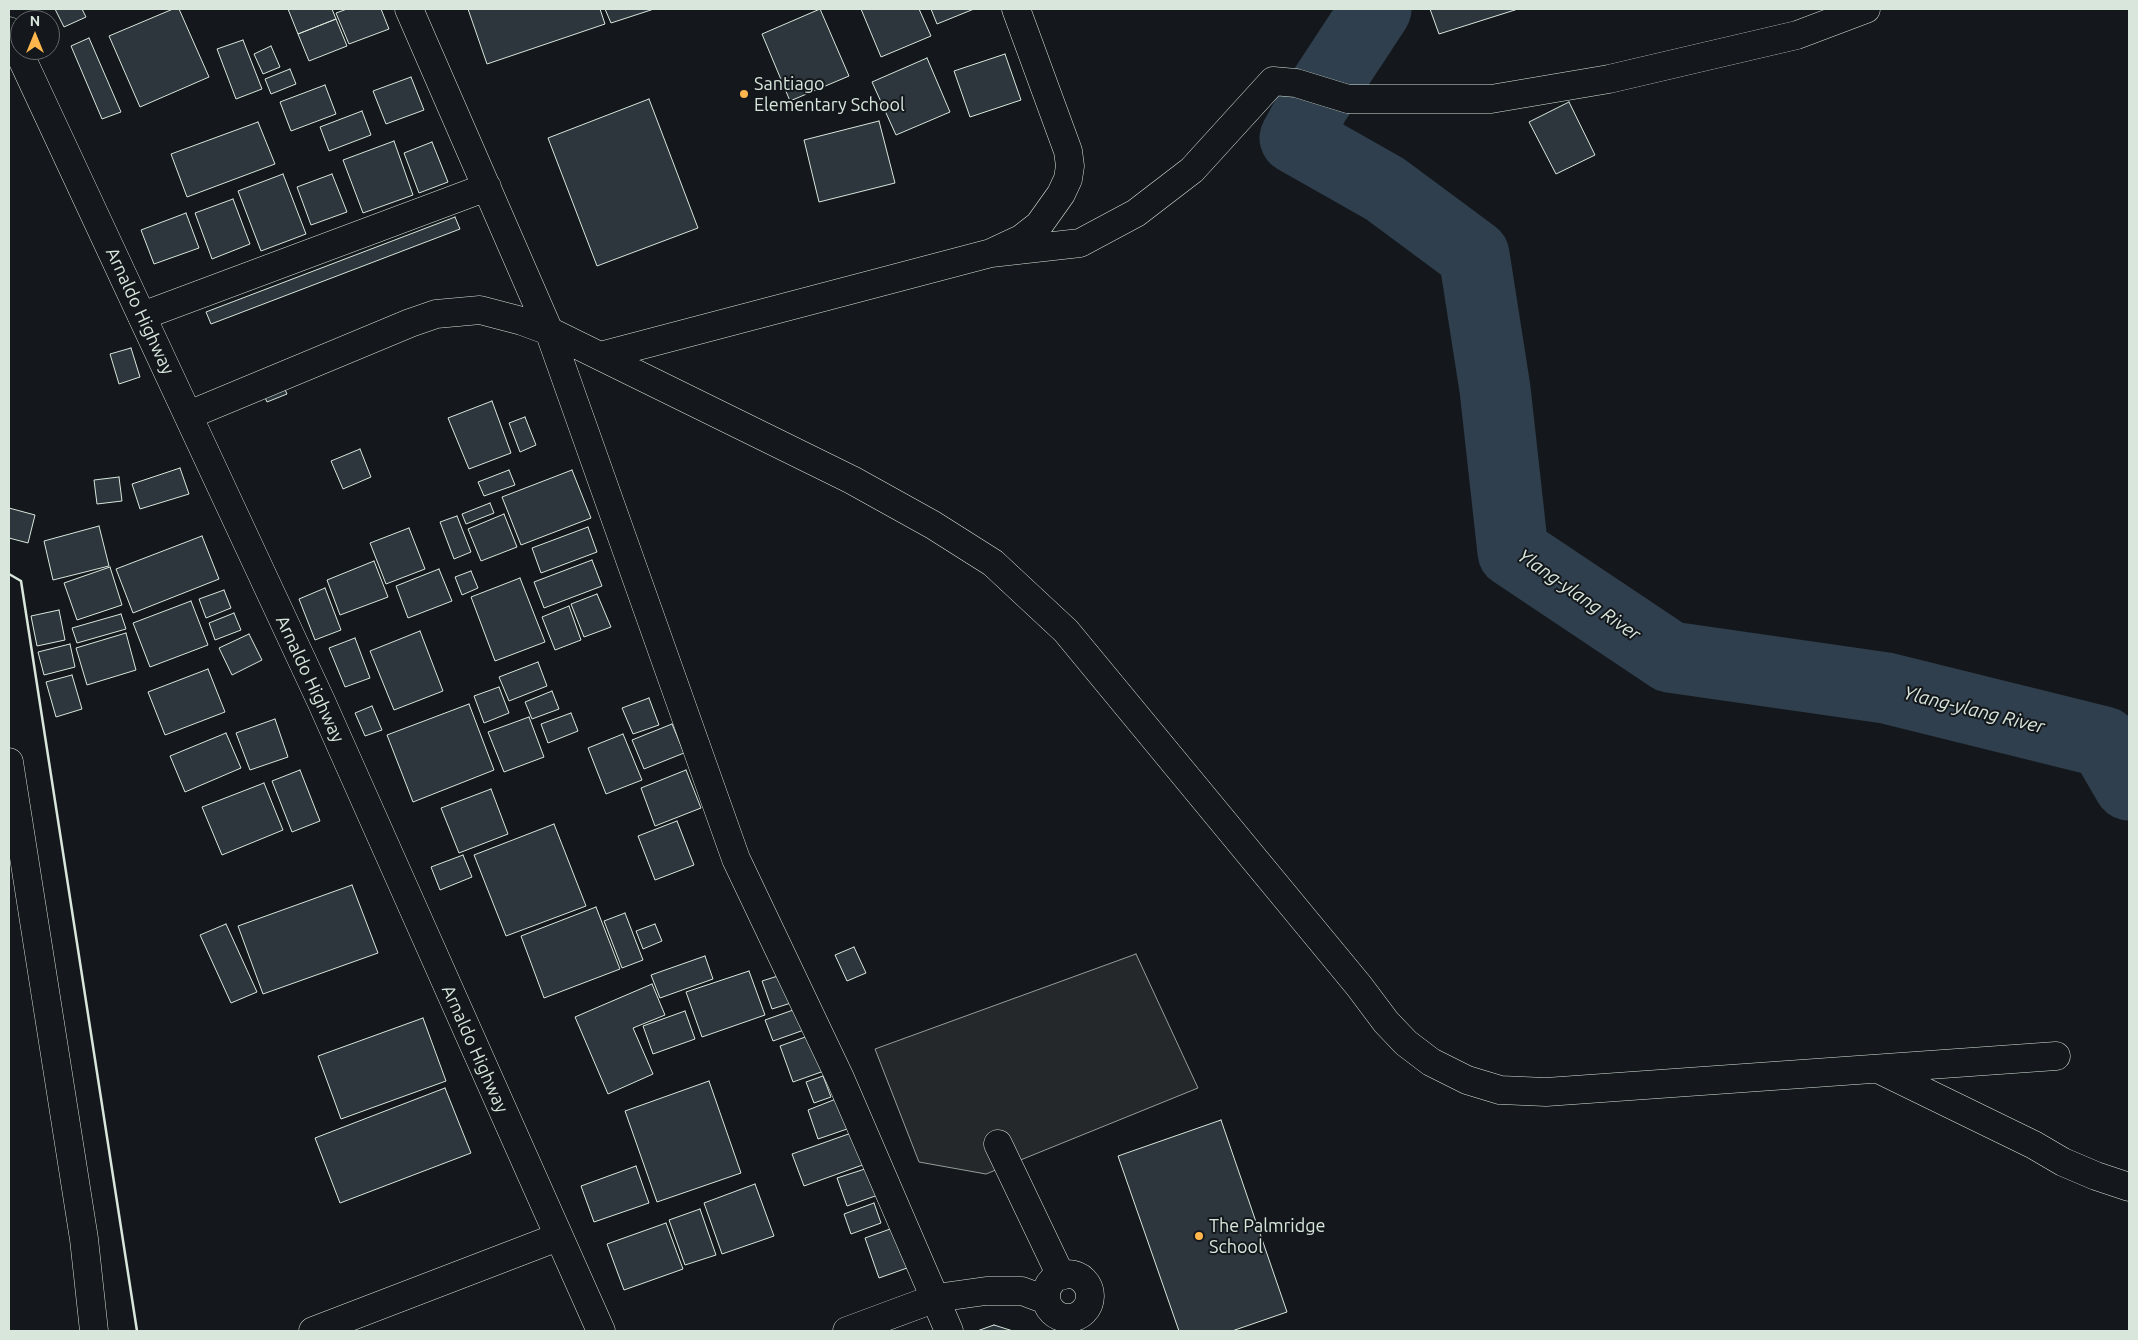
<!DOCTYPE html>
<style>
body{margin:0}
#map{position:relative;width:2138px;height:1340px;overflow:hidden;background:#14181c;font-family:Ubuntu,sans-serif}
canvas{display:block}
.frame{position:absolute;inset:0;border:10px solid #d8e6dc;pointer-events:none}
.north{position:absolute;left:10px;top:10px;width:50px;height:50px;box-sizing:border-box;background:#14181c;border:1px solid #626a69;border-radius:50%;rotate:0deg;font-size:14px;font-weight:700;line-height:20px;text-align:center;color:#d8e6dc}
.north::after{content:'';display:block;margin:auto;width:18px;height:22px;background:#ffb74d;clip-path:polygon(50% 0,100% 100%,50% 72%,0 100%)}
</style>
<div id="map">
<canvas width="2138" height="1340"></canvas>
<div class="frame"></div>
<div class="north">N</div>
</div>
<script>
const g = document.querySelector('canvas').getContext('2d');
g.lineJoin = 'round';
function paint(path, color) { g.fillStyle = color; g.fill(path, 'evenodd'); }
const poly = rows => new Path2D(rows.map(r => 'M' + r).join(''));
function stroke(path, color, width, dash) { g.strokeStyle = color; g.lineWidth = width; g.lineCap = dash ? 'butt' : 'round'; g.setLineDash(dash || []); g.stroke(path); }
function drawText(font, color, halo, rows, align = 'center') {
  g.font = font + ' Ubuntu,sans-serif'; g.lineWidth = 4; g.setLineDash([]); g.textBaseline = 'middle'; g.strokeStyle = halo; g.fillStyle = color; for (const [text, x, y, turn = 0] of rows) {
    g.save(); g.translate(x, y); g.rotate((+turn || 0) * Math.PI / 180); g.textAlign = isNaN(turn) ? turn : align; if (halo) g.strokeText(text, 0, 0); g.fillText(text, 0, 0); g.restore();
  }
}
const parking = poly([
 [1136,954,1198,1088,986,1174,919,1162,875,1049,1136,954]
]);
const river = poly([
 [1376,9,1315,102,1295,138,1385,189,1474,255,1495,389,1513,552,1670,657,1886,688,2104,742,2129,785]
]);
const building = poly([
 [55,9,82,9,86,17,64,27,55,9],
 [173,9,179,9,209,77,140,107,109,36,173,9],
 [288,9,332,9,336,19,298,34,288,9],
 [347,9,381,9,389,29,349,44,336,13,347,9],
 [468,9,600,9,605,24,487,64,468,9],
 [605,9,654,9,611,23,605,9],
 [820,9,849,76,790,101,762,34,820,9],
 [861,9,919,9,931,36,881,57,861,9],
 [931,9,974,9,937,24,931,9],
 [1430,9,1518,9,1439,34,1430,9],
 [336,19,347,46,309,61,298,34,336,19],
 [89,38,121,112,102,119,71,46,89,38],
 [243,40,262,89,236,99,217,49,243,40],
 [271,46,280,67,263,74,254,54,271,46],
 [1005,54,1021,100,970,117,954,71,1005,54],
 [927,58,950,112,896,135,872,82,927,58],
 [290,69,296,84,271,94,265,79,290,69],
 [411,77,424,110,386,124,373,91,411,77],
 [325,85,336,114,291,131,280,102,325,85],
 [649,99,698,228,597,266,548,138,649,99],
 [1569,102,1595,155,1556,174,1529,122,1569,102],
 [362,111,371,135,329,151,320,127,362,111],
 [879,121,895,183,819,202,804,140,879,121],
 [258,122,275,164,187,197,171,154,258,122],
 [394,141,413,195,363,213,343,160,394,141],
 [432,142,448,182,419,193,404,153,432,142],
 [283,174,306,234,261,251,238,191,283,174],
 [332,174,347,212,311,225,297,187,332,174],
 [233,199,250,244,212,259,195,213,233,199],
 [186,213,199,248,154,264,141,230,186,213],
 [455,217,460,229,211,324,206,312,455,217],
 [131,348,140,377,119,384,110,354,131,348],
 [282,383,287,394,267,402,262,391,282,383],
 [492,401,511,453,469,469,448,418,492,401],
 [525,417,536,445,520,452,509,423,525,417],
 [360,449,371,477,343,489,331,461,360,449],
 [180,468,189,494,140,509,132,484,180,468],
 [509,470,515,485,484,496,478,482,509,470],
 [572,470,591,518,521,545,502,497,572,470],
 [119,477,122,501,97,504,94,480,119,477],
 [490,503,494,513,466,524,462,514,490,503],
 [9,508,35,515,28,543,9,538,9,508],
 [504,514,517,547,481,561,468,529,504,514],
 [457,516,471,552,454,559,440,522,457,516],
 [99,526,109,566,53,580,44,541,99,526],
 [588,527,597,552,541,573,532,548,588,527],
 [409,528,425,569,386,584,370,543,409,528],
 [202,536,219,579,133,613,116,569,202,536],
 [592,560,602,586,544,608,534,582,592,560],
 [374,561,388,597,340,615,327,580,374,561],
 [110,567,122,605,77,620,64,583,110,567],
 [439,569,452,601,408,618,396,586,439,569],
 [471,571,478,588,462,595,455,577,471,571],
 [520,578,545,642,495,661,471,597,520,578],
 [325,588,341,630,315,640,299,599,325,588],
 [224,590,231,608,206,618,199,599,224,590],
 [597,594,611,627,584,637,571,604,597,594],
 [191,601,208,645,150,667,133,623,191,601],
 [569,606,581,640,555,650,542,617,569,606],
 [59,610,65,640,37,646,31,616,59,610],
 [234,613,241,630,215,640,209,623,234,613],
 [121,614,126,629,77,643,72,628,121,614],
 [420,631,443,691,394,710,370,651,420,631],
 [126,633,136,670,87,685,76,648,126,633],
 [249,634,262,660,232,675,219,648,249,634],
 [355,638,370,678,345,687,329,648,355,638],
 [70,644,75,667,44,675,38,652,70,644],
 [538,662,547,686,509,701,499,677,538,662],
 [208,669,225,712,165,735,148,692,208,669],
 [72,675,82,709,56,717,46,682,72,675],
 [499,687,509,713,484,723,474,696,499,687],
 [552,691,559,709,532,719,525,702,552,691],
 [649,698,659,725,633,734,622,708,649,698],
 [469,704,494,770,413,802,387,735,469,704],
 [372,706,382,730,365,736,355,713,372,706],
 [571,713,578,731,548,743,541,724,571,713],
 [529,717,544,757,504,772,488,732,529,717],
 [275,719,288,757,250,770,236,733,275,719],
 [672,724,684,753,644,769,632,740,672,724],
 [226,733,241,768,185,792,170,756,226,733],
 [623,734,642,780,606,794,588,748,623,734],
 [300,770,320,821,292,832,272,781,300,770],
 [686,770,701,808,655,826,641,788,686,770],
 [264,783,283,830,222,855,202,807,264,783],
 [491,789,508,834,459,853,441,808,491,789],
 [677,821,694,865,655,880,638,836,677,821],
 [554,824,586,906,506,936,474,855,554,824],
 [463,855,472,877,440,890,431,867,463,855],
 [352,885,378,953,263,994,238,926,352,885],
 [596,907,620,969,544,998,521,936,596,907],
 [625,913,643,960,622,968,604,921,625,913],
 [226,924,257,992,231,1003,200,935,226,924],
 [655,924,662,941,643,949,636,931,655,924],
 [854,947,866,973,847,981,835,955,854,947],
 [705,956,713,979,660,998,651,975,705,956],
 [749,971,765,1015,702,1037,686,992,749,971],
 [781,975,791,1003,772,1009,762,981,781,975],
 [652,984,665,1015,633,1028,653,1074,608,1094,575,1017,652,984],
 [796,1009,804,1030,773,1041,765,1020,796,1009],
 [685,1011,695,1039,653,1054,643,1026,685,1011],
 [423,1018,446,1081,341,1119,318,1056,423,1018],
 [811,1035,824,1071,793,1082,780,1046,811,1035],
 [823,1076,831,1097,814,1103,806,1082,823,1076],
 [709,1081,741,1173,657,1202,625,1111,709,1081],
 [445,1088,471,1153,340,1203,315,1138,445,1088],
 [836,1099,847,1129,818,1139,808,1110,836,1099],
 [1221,1120,1287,1312,1232,1331,1179,1331,1118,1156,1221,1120],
 [857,1131,868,1163,804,1186,792,1154,857,1131],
 [636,1166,649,1203,594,1222,581,1186,636,1166],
 [868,1168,878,1195,847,1206,837,1178,868,1168],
 [755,1184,774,1236,722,1254,704,1203,755,1184],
 [874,1203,881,1223,851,1234,844,1214,874,1203],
 [700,1209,716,1255,685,1265,669,1220,700,1209],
 [666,1223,683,1269,624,1290,607,1244,666,1223],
 [893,1228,907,1268,879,1278,865,1238,893,1228],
 [994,1325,1013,1331,977,1331,994,1325]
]);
const minor = poly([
 [409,9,549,331,736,859,840,1078,949,1331],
 [991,253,1080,243,1136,213,1192,170,1273,81,1296,83,1348,99,1491,99,1609,79,1797,35,1866,9],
 [142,316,487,187],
 [600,356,991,253,1021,239,1039,225,1061,194,1068,179,1070,166,1068,151,1016,9],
 [189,415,410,323,436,314,480,310,522,321,549,331,852,480,933,525,993,563,1066,631,1359,986,1386,1022,1406,1043,1431,1062,1467,1080,1500,1090,1546,1092,2056,1056],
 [9,762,84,1239,94,1331],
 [1878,1069,2034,1145,2063,1162,2096,1176,2129,1187],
 [998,1144,1061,1276],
 '1046 1296a22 22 0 1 1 44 0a22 22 0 1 1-44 0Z',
 [313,1331,558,1237],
 [847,1331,936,1298,986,1291,1022,1291,1046,1300]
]);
const major = poly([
 [9,31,321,701,601,1331]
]);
const wall = poly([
 [9,574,21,581,137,1331]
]);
const markers = [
 [744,94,5,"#ffb74d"],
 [1199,1236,5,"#ffb74d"]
];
const poiNames = [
 ["Santiago",754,84],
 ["Elementary School",754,105],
 ["The Palmridge",1209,1226],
 ["School",1209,1247]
];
const streetNames = [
 ["Arnaldo Highway",140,311,65],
 ["Arnaldo Highway",310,679,65],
 ["Arnaldo Highway",475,1049,66]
];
const waterNames = [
 ["Ylang-ylang River",1579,595,35],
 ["Ylang-ylang River",1974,710,14]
];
paint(parking, '#24282b');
stroke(parking, '#939e99', 1);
stroke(river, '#2f3f4d', 71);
paint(building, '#2c363c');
stroke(building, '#d8e6dc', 1);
stroke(minor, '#d8e6dc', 29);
stroke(major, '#d8e6dc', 29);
stroke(minor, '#14181c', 28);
stroke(major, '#14181c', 28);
stroke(wall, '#d8e6dc', 2.5);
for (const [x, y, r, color] of markers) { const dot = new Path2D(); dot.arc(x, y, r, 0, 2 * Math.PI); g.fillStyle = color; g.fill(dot); stroke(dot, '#14181c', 2); }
drawText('18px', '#d8e6dc', '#14181c', poiNames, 'left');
drawText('18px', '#d8e6dc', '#14181c', streetNames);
drawText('italic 19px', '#d8e6dc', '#14181c', waterNames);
</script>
